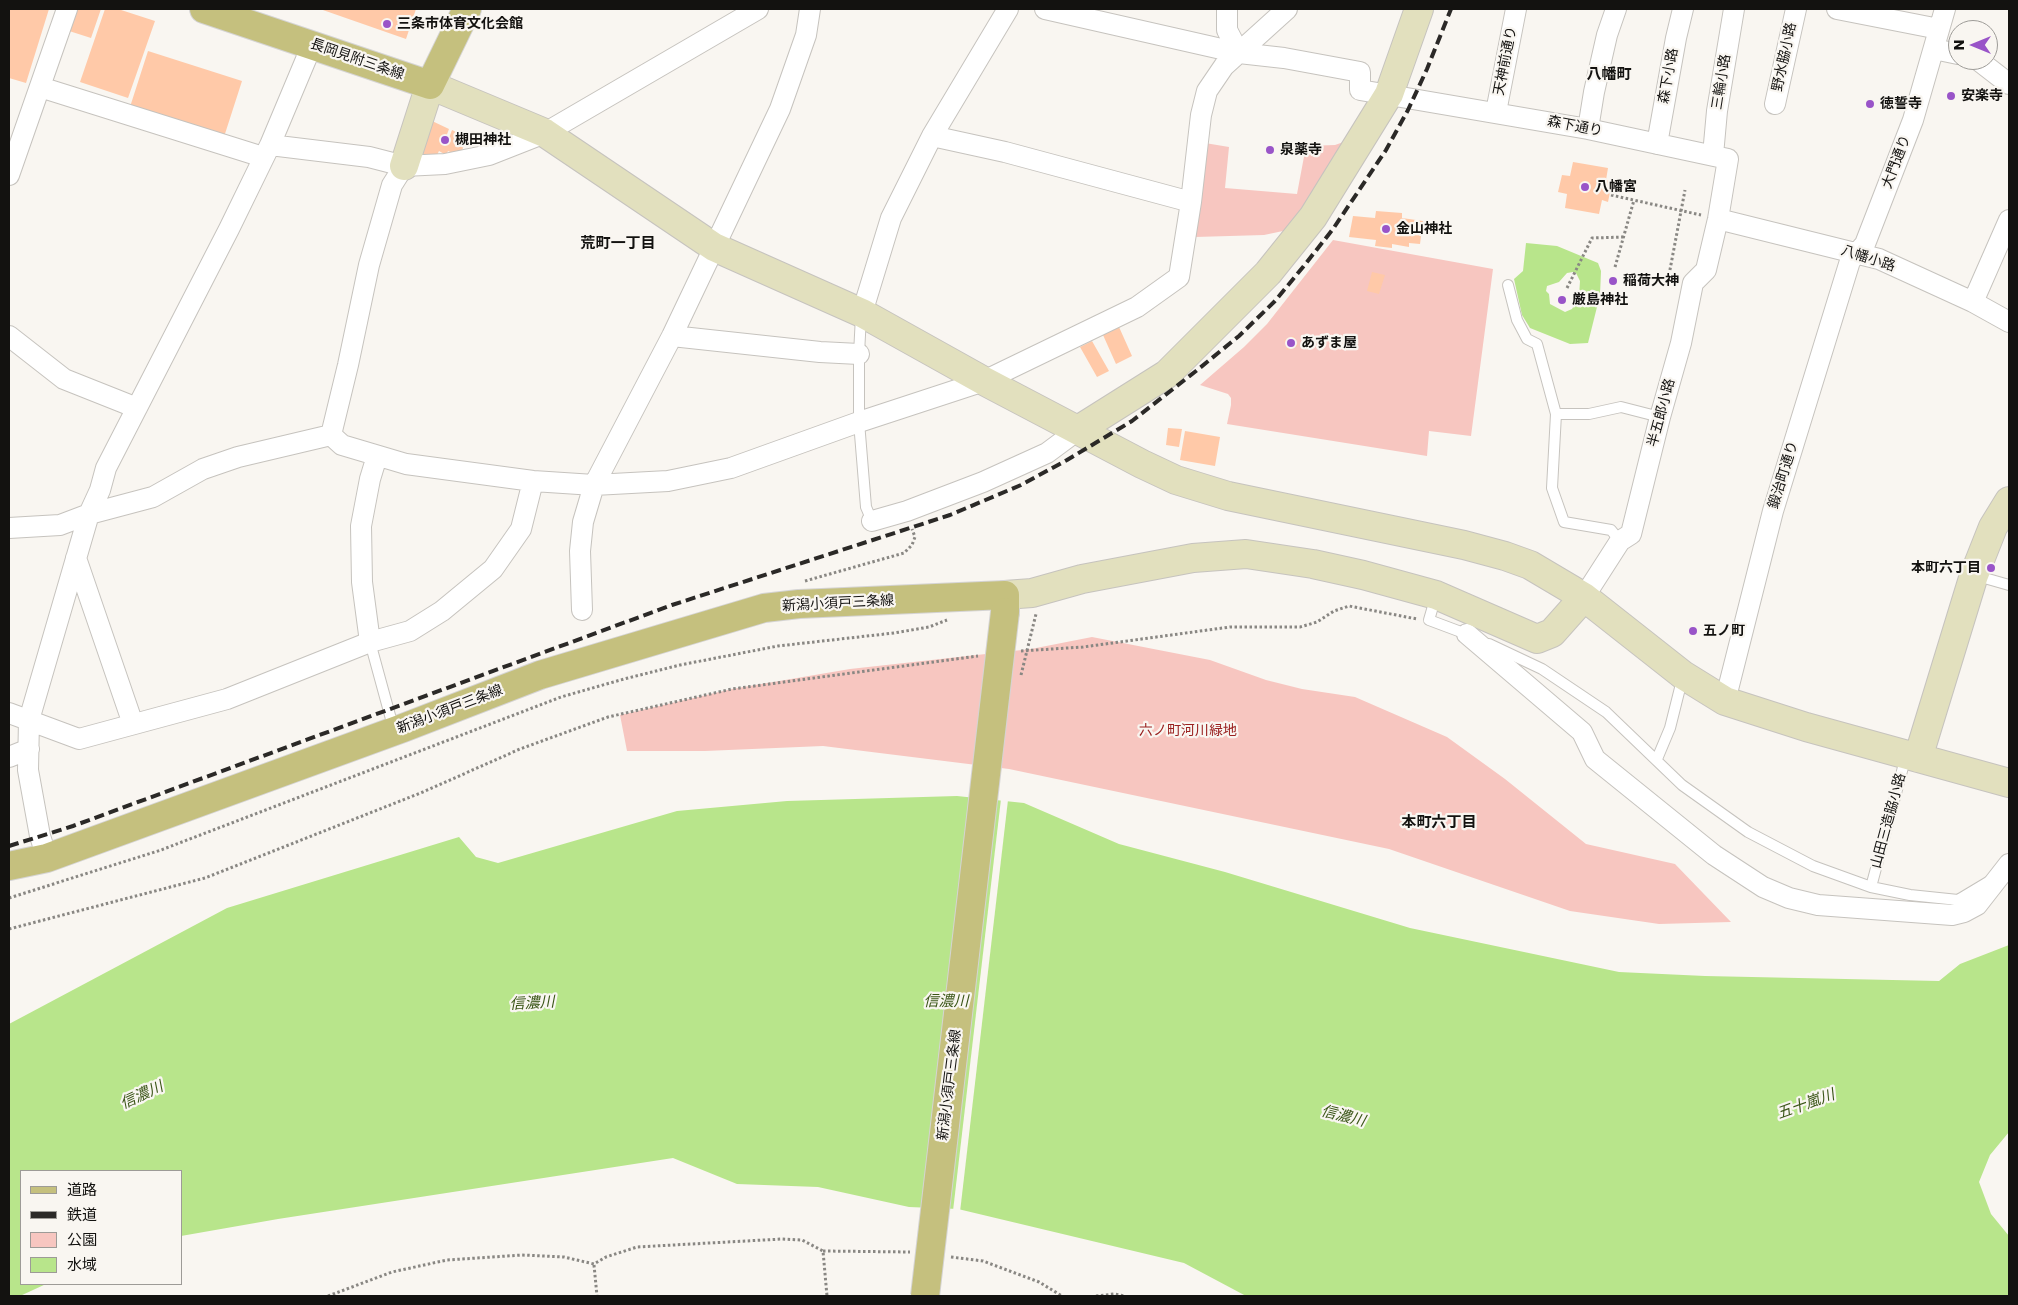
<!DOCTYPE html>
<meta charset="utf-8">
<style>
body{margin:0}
#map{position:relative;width:2018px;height:1305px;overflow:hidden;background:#f9f6f1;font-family:Poppins,"Noto Sans JP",sans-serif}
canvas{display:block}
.frame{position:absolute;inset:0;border:10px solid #131210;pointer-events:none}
.legend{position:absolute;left:20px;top:1170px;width:162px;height:115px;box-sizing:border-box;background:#f9f6f1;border:1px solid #9d9b97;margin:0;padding:6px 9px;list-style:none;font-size:15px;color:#131210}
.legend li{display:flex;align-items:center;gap:10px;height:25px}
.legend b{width:25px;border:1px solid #9d9b97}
.north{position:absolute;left:1948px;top:20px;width:50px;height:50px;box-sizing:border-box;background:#f9f6f1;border:1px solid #9d9b97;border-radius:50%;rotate:270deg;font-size:14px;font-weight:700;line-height:20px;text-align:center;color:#131210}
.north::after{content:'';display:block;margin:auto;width:18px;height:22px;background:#9954c8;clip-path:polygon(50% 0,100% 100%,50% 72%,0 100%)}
</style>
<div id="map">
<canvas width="2018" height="1305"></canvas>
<div class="frame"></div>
<ul class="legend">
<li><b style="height:6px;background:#c5c07e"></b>道路</li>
<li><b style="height:6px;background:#2b2927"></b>鉄道</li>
<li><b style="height:14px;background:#f7c6c0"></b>公園</li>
<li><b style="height:14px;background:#b8e58b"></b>水域</li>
</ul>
<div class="north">N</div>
</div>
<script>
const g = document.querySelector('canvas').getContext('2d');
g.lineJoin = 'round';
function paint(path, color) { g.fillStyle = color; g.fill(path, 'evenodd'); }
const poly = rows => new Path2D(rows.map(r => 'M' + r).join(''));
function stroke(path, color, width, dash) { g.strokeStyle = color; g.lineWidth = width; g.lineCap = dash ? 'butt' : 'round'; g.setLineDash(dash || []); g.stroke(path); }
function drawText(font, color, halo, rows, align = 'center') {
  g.font = font + ' Poppins,"Noto Sans JP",sans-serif'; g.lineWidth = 4.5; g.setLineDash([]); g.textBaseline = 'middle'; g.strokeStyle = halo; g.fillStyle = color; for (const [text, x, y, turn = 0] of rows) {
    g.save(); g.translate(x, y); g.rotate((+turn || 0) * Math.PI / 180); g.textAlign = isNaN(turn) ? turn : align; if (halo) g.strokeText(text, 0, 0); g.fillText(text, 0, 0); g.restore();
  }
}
const green = poly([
 [1355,138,1302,221,1283,231,1264,235,1195,237,1205,143,1229,147,1225,188,1297,194,1306,146,1335,145],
 [1333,240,1493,269,1471,436,1429,431,1427,456,1227,424,1231,405,1231,398,1228,394,1200,385,1244,347,1267,324],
 [1092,637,1210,660,1266,680,1302,689,1355,697,1447,737,1505,779,1586,844,1675,864,1731,922,1659,924,1570,911,1389,849,1009,769,823,746,705,751,627,751,620,715,732,689,850,669,1031,649]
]);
const water = poly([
 [1526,243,1557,246,1598,263,1601,271,1600,295,1588,343,1570,344,1530,328,1522,315,1514,279,1523,271],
 [1573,272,1576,273,1580,281,1579,296,1572,309,1565,312,1550,304,1549,294,1546,291,1547,286,1559,282,1567,273],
 [957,796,1024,803,1119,844,1225,872,1410,928,1619,972,1705,976,1939,981,1960,964,2009,945,2009,1132,1990,1155,1979,1182,1991,1214,2009,1236,2009,1296,1246,1296,1184,1263,958,1209,909,1207,818,1187,737,1184,673,1158,278,1219,181,1236,181,1171,21,1171,21,1284,46,1284,20,1296,9,1296,9,1024,227,908,459,837,476,857,498,863,677,811,787,801]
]);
const pier = poly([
 [1001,799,1008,800,960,1212,953,1211]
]);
const building = poly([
 [9,9,49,9,26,83,9,78],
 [73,9,101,9,91,38,66,30],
 [105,9,118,9,155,21,128,98,80,82],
 [320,9,416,9,406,39],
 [148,51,242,81,223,140,129,110],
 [430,120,449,129,446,137,449,138,452,130,467,137,460,156,448,151,446,155,439,151,434,161,420,154],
 [1573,162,1608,168,1606,180,1612,182,1608,202,1602,200,1599,214,1565,208,1567,194,1558,192,1562,175,1570,176],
 [1376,211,1402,213,1402,218,1423,221,1420,244,1409,243,1409,247,1392,244,1392,248,1375,246,1376,240,1349,237,1353,216,1375,218],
 [1372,272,1385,275,1379,294,1367,291],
 [1119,327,1132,356,1116,364,1103,335],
 [1294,336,1298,346,1287,350,1284,340],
 [1092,341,1109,371,1097,377,1080,347],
 [1168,428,1182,429,1179,447,1166,445],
 [1185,431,1220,437,1215,466,1180,460]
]);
const path = poly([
 [1611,195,1701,215],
 [1615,267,1634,200],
 [1669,275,1685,190],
 [1567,288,1592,238,1624,237],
 [805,581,904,553,912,545,915,537,912,529],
 [1021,651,1083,647,1230,627,1300,627,1317,622,1334,611,1349,606,1417,619],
 [9,898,161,850,561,697,624,679,680,665,778,646,894,633,929,627,947,620],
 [9,929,205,878,423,792,520,749,608,717,732,689,978,656],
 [823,1251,910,1252],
 [951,1257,983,1261,1039,1282,1062,1296],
 [594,1265,597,1296],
 [328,1296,392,1272,447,1260,522,1255,564,1257,594,1264,606,1257,637,1247,782,1239,802,1240,823,1251,827,1296],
 [1096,1296,1114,1294,1125,1296]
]);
const lane = poly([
 [1508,285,1517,320,1527,339,1537,344,1556,414,1552,488,1564,522,1611,530,1620,541],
 [861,316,859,354,859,422,866,507,872,521],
 [1556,414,1589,414,1621,407,1660,417],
 [1974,575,2009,585],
 [1436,596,1429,620,1469,635],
 [370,642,394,730],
 [1489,644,1542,669,1606,712,1682,785,1748,832,1813,866,1871,887,1910,895,1958,900,1988,882],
 [1657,759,1670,728,1683,676],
 [1871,887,1906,756]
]);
const street = poly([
 [1045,9,1239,53,1284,58,1360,72,1360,90,1588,129,1728,159,1718,219,1706,270,1693,283,1681,343,1660,417,1631,534,1620,541,1584,597],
 [1227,9,1227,30,1239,53],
 [1837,9,1939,29],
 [1934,49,1958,54],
 [1978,60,2009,84],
 [40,87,263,157],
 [1775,104,1796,9],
 [1496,112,1516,9],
 [1588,129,1594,92,1607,35,1616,9],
 [932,136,1005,152,1191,202],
 [1657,144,1676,38,1683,9],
 [270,145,312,45],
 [1713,155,1717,111,1734,9],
 [9,175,67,9],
 [1718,219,1879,259,1973,302,2009,322],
 [1973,302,2009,220],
 [862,313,891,218,932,136,1008,9],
 [9,336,64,379,137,408],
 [672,336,820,352,859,354],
 [331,435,342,445,406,464,533,481,594,485,668,481,731,468,859,422,984,381,1137,307,1179,277,1191,202,1201,115,1207,91,1224,66,1287,9],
 [331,435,348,365,369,265,392,185,404,166],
 [872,521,907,511,983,482,1047,453,1078,430],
 [9,528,60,525,89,514,153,497,203,469,238,457,331,435],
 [76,558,133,724],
 [582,610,580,551,583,522,594,485,672,336,780,109,806,35,810,9],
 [1467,634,1582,732,1595,759,1714,855,1763,887,1789,898,1818,905,1952,915,1964,912,1977,905,2009,864],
 [370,642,362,582,361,526,370,479,377,456],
 [1725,701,1773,511,1850,261,1865,244,1913,120,1945,9],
 [9,713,79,739,227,699,370,642,410,631,442,611,493,569,521,529,533,481],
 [9,757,29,749],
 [47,858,40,836,28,770,29,720,89,514,100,490,106,468,229,229,270,145,369,157,404,166,445,164,489,155,545,133,758,9]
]);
const secondary = poly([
 [404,166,430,85,545,133,714,247,862,313,984,381,1142,464,1176,480,1228,496,1464,545,1505,556,1530,565,1584,597,1683,675,1725,701,1806,727,2009,783],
 [1078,430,1167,374,1268,273,1313,217,1389,94,1419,9],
 [1005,595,1032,593,1082,579,1193,558,1246,554,1313,564,1363,575,1436,595,1537,639,1552,633,1584,597],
 [1918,758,1974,575,1993,527,2009,501]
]);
const primary = poly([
 [204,9,430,85,467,9],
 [9,866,47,858,403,728,540,675,764,608,799,604,1005,595,1005,612]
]);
const rail = poly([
 [9,846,73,826,672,605,950,515,1021,485,1067,460,1132,421,1196,371,1239,336,1275,301,1303,267,1333,229,1386,150,1408,110,1427,69,1451,9]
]);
const pathBridge = poly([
 [1021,675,1036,614]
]);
const primaryBridge = poly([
 [925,1296,1005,612]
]);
const markers = [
 [387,24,5,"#9954c8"],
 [1951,96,5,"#9954c8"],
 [1870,104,5,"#9954c8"],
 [445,140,5,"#9954c8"],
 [1270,150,5,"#9954c8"],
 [1585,187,5,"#9954c8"],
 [1386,229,5,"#9954c8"],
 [1613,281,5,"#9954c8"],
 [1562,300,5,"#9954c8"],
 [1291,343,5,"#9954c8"],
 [1991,568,5,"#9954c8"],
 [1693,631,5,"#9954c8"]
];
const poiNames = [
 ["三条市体育文化会館",397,24],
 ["安楽寺",1961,96],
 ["徳誓寺",1880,104],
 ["槻田神社",455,140],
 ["泉薬寺",1280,150],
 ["八幡宮",1595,187],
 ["金山神社",1396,229],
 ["稲荷大神",1623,281],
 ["厳島神社",1572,300],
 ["あずま屋",1301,343],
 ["本町六丁目",1981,568,"right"],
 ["五ノ町",1703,631]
];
const streetNames = [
 ["野水脇小路",1785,57,-78],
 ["長岡見附三条線",357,60,19],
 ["天神前通り",1506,61,-79],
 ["森下小路",1669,76,-80],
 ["三輪小路",1722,82,-81],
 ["森下通り",1575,127,11],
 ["大門通り",1897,162,-69],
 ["八幡小路",1868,259,18],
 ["半五郎小路",1662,413,-75],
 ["鍛治町通り",1784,475,-73],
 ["新潟小須戸三条線",838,604,-3],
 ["新潟小須戸三条線",450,710,-21],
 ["山田三造脇小路",1889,821,-75],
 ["新潟小須戸三条線",950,1085,-83]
];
const parkNames = [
 ["六ノ町河川緑地",1188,731]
];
const neighbourhoodNames = [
 ["八幡町",1609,75],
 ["荒町一丁目",618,244],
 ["本町六丁目",1439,823]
];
const waterNames = [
 ["信濃川",946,1002],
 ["信濃川",532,1004,-3],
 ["信濃川",142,1096,-25],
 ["五十嵐川",1806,1105,-20],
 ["信濃川",1343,1117,14]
];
paint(green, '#f7c6c0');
paint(water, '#b8e58b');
paint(pier, '#f9f6f1');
paint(building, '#ffc9a8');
stroke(lane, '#c6c3be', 12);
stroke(street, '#c6c3be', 22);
stroke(secondary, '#c6c3be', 30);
stroke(primary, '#d5d4d4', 30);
stroke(path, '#898783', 3, [2.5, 2.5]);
stroke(lane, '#fff', 10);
stroke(street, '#fff', 20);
stroke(secondary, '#e2e0be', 28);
stroke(primary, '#c5c07e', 28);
stroke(rail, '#2b2927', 4, [10, 5]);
stroke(primaryBridge, '#d5d4d4', 30, []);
stroke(pathBridge, '#898783', 3, [2.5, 2.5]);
stroke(primaryBridge, '#c5c07e', 28);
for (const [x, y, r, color] of markers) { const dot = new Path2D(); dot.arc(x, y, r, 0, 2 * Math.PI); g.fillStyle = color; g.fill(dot); stroke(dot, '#f9f6f1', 2); }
drawText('bold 14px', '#131210', '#f9f6f1', poiNames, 'left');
drawText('14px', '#131210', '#f9f6f1', streetNames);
drawText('14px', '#9a2120', '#f9f6f1', parkNames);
drawText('bold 15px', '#131210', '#f9f6f1', neighbourhoodNames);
drawText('italic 15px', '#3a5517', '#f9f6f1', waterNames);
</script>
